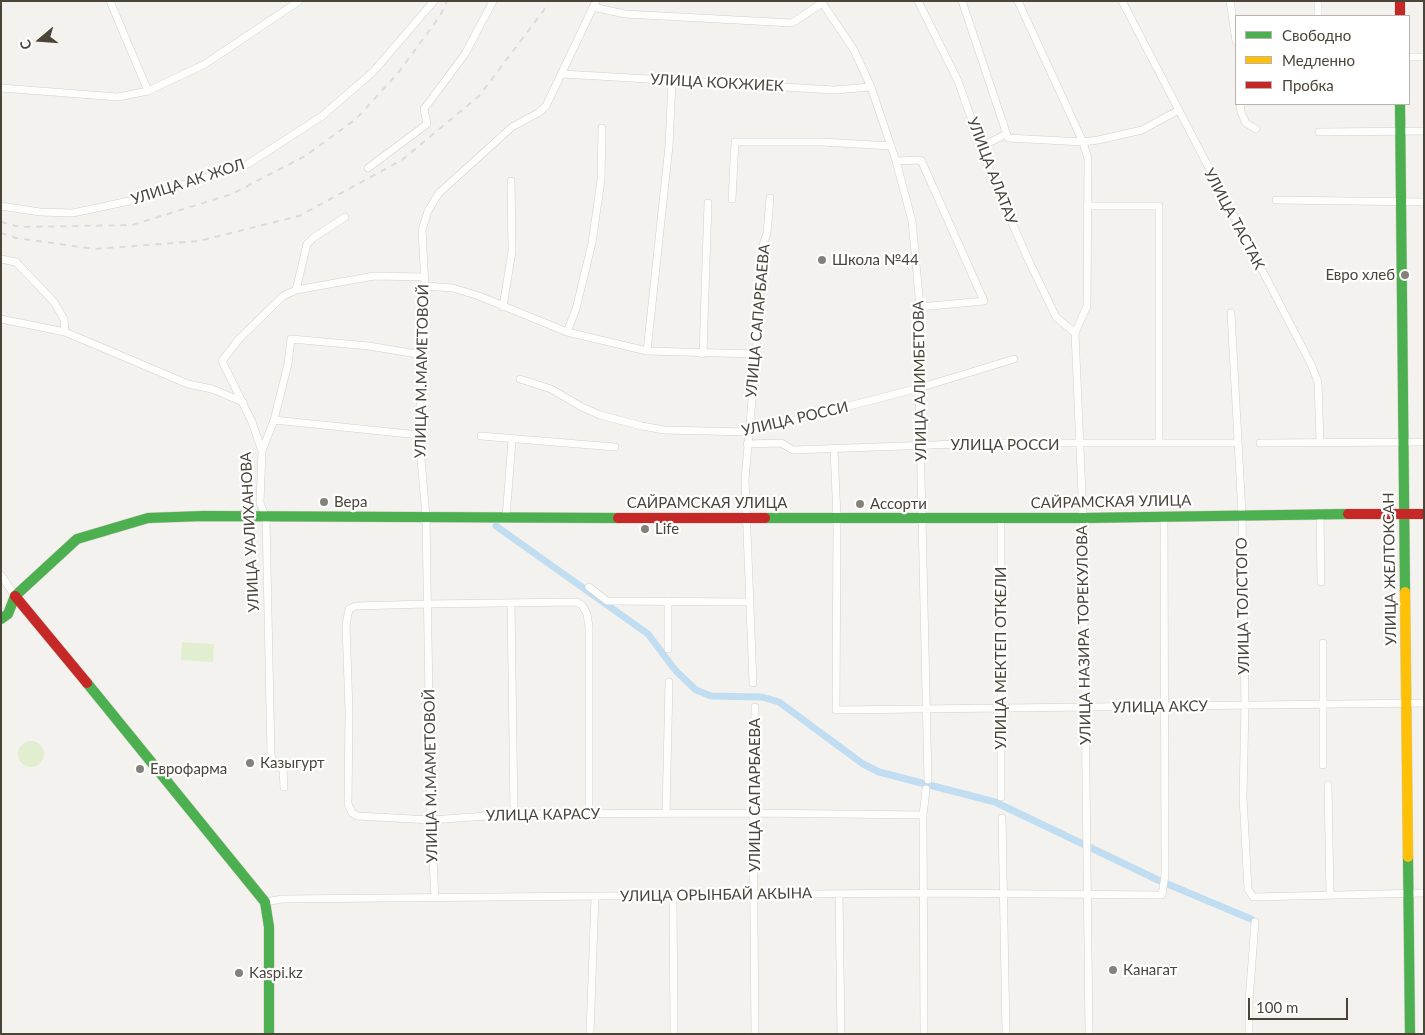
<!DOCTYPE html>
<meta charset="utf-8">
<style>
body{margin:0}
#map{position:relative;width:1425px;height:1035px;overflow:hidden;background:#f4f2ee;font-family:Lato,sans-serif}
canvas{display:block}
.frame{position:absolute;inset:0;border:2px solid #4b4439;pointer-events:none}
.legend{position:absolute;left:1235px;top:15px;width:175px;height:90px;box-sizing:border-box;background:#fff;border:1px solid #b7b4b0;margin:0;padding:6px 9px;list-style:none;font-size:15px;color:#4b4439}
.legend li{display:flex;align-items:center;gap:10px;height:25px}
.legend b{width:25px;border:1px solid #b7b4b0}
.north{position:absolute;left:15px;top:15px;width:50px;height:50px;-webkit-text-stroke:4px #fff;paint-order:stroke;rotate:252deg;font-size:14px;font-weight:700;line-height:20px;text-align:center;color:#4b4439}
.north::after{content:'';display:block;margin:auto;width:18px;height:22px;background:#4b4439;clip-path:polygon(50% 0,100% 100%,50% 72%,0 100%)}
.scale{position:absolute;left:1248px;top:998px;width:100px;height:22px;box-sizing:border-box;border:2px solid #4b4439;border-top:0;padding-left:6px;font-size:15px;line-height:18px;white-space:nowrap;color:#4b4439;-webkit-text-stroke:4px #fff;paint-order:stroke}
</style>
<div id="map">
<canvas width="1425" height="1035"></canvas>
<div class="frame"></div>
<ul class="legend">
<li><b style="height:6px;background:#4caf50"></b>Свободно</li>
<li><b style="height:6px;background:#ffc107"></b>Медленно</li>
<li><b style="height:6px;background:#c62828"></b>Пробка</li>
</ul>
<div class="north">С</div>
<div class="scale">100 m</div>
</div>
<script>
const g = document.querySelector('canvas').getContext('2d');
g.lineJoin = 'round';
function paint(path, color) { g.fillStyle = color; g.fill(path, 'evenodd'); }
const poly = rows => new Path2D(rows.map(r => 'M' + r).join(''));
function stroke(path, color, width, dash) { g.strokeStyle = color; g.lineWidth = width; g.lineCap = dash ? 'butt' : 'round'; g.setLineDash(dash || []); g.stroke(path); }
function drawText(font, color, halo, rows, align = 'center') {
  g.font = font + ' Lato,sans-serif'; g.lineWidth = 4.5; g.setLineDash([]); g.textBaseline = 'middle'; g.strokeStyle = halo; g.fillStyle = color; for (const [text, x, y, turn = 0] of rows) {
    g.save(); g.translate(x, y); g.rotate((+turn || 0) * Math.PI / 180); g.textAlign = isNaN(turn) ? turn : align; if (halo) g.strokeText(text, 0, 0); g.fillText(text, 0, 0); g.restore();
  }
}
const green = poly([
 [182,642,214,644,213,662,181,660],
 '18 754a13 13 0 1 1 26 0a13 13 0 1 1-26 0Z'
]);
const canal = poly([
 [496,526,648,634,676,671,696,690,711,696,762,697,779,702,863,764,879,772,995,802,1158,880,1251,919]
]);
const street = poly([
 [110,1,148,91],
 [821,1,854,50,871,87,896,161,912,221,920,307,919,388,928,780],
 [918,1,958,81,992,177,1027,257,1056,317,1075,333],
 [962,1,1008,138,1083,142,1098,140,1142,130,1177,111],
 [1018,1,1083,142,1088,159,1087,306,1075,333,1083,518,1089,1034],
 [1122,1,1311,364,1318,382,1320,443],
 [1230,1,1236,41],
 [1318,1,1318,16],
 [593,7,625,14,792,23,822,3],
 [1409,57,1424,57],
 [563,74,834,90,871,87],
 [1,88,118,97,148,91,205,64,299,1],
 [1240,104,1241,112,1246,123,1256,129],
 [1319,132,1424,131],
 [981,147,1006,134],
 [896,161,921,160,984,301,920,307],
 [368,168,427,124,424,109,465,54,493,1],
 [732,199,735,142,822,142,891,146],
 [1276,200,1424,202],
 [1,206,40,212,73,213,134,200,248,164,322,116,373,72,434,1],
 [1087,206,1159,206,1159,443],
 [1,259,16,262,54,302,64,319,65,332],
 [425,286,453,288,479,296,567,332,647,351,756,354],
 [296,290,307,244,313,238,345,217],
 [503,307,512,251,511,181],
 [1231,313,1242,514,1245,706,1243,797,1248,889,1253,897,1424,893],
 [1,319,65,332,188,384,212,389,243,402],
 [567,332,576,309,592,243,601,180,602,128],
 [647,351,669,146,672,81],
 [703,354,708,203],
 [520,379,551,389,582,407,600,415,642,426,664,430,748,432,919,388,1014,359],
 [274,420,288,364,291,339,369,346,423,355],
 [481,436,615,447],
 [1260,443,1424,442],
 [747,444,781,443,793,450,987,443,1237,443],
 [834,449,837,518,836,710,1424,703],
 [262,451,274,420,419,435],
 [1320,514,1321,582],
 [506,518,512,440],
 [1001,518,1001,797],
 [1,575,15,596],
 [589,587,607,601,749,602],
 [511,603,514,814],
 [668,649,668,601],
 [753,683,745,480,756,354,763,245,767,233,770,198],
 [1323,765,1323,643],
 [1328,785,1330,895],
 [284,787,283,769,275,765,271,756,266,518,260,503,262,451,252,422,222,361,239,339,283,296,296,290,374,276,423,277],
 [666,813,669,682],
 [589,814,589,627,587,614,582,605,576,602,427,604,356,606,349,609,346,625,349,711,348,804,352,813,357,816,431,820,514,814,753,813,923,815],
 [1002,818,1006,1034],
 [839,894,841,1034],
 [673,895,674,1034],
 [435,898,431,820,426,517,419,435,425,286,422,230,428,211,439,193,512,127,538,113,546,106,596,1],
 [265,902,282,899,923,893,1162,895,1165,875,1164,517],
 [590,1034,595,896],
 [755,1034,753,813,755,707],
 [924,1034,923,815,926,789],
 [1249,1034,1249,1001,1255,922]
]);
const fast = poly([
 [1400,104,1405,592],
 [765,518,1083,518,1348,514],
 [1,619,8,614,15,596,77,539,148,518,203,516,618,518],
 [87,683,265,902,269,927,269,1034],
 [1408,857,1410,1034]
]);
const slow = poly([
 [1405,592,1408,857]
]);
const jam = poly([
 [1400,1,1400,16],
 [1348,514,1424,514],
 [618,518,765,518],
 [15,596,87,683]
]);
const rail = poly([
 [1,222,20,227,132,225,232,194,305,156,356,119,398,73,440,16,447,1],
 [1,233,16,238,95,249,199,241,299,216,402,160,479,96,544,10,547,1]
]);
const markers = [
 [822,260,5,"#868178"],
 [1405,275,5,"#868178"],
 [324,502,5,"#868178"],
 [860,504,5,"#868178"],
 [645,529,5,"#868178"],
 [250,763,5,"#868178"],
 [140,769,5,"#868178"],
 [1113,970,5,"#868178"],
 [239,973,5,"#868178"]
];
const streetNames = [
 ["УЛИЦА КОКЖИЕК",717,83,3],
 ["УЛИЦА АЛАТАУ",992,171,69],
 ["УЛИЦА АК ЖОЛ",188,182,-18],
 ["УЛИЦА ТАСТАК",1234,219,62],
 ["УЛИЦА САПАРБАЕВА",758,321,-85],
 ["УЛИЦА М.МАМЕТОВОЙ",422,371,-89],
 ["УЛИЦА АЛИМБЕТОВА",920,381,-91],
 ["УЛИЦА РОССИ",795,419,-13],
 ["УЛИЦА РОССИ",1005,445],
 ["САЙРАМСКАЯ УЛИЦА",1111,502,-1],
 ["САЙРАМСКАЯ УЛИЦА",707,503],
 ["УЛИЦА УАЛИХАНОВА",250,532,-93],
 ["УЛИЦА ЖЕЛТОКСАН",1390,569,-91],
 ["УЛИЦА ТОЛСТОГО",1243,606,-91],
 ["УЛИЦА НАЗИРА ТОРЕКУЛОВА",1084,635,-91],
 ["УЛИЦА МЕКТЕП ОТКЕЛИ",1001,658,-90],
 ["УЛИЦА АКСУ",1160,707,-1],
 ["УЛИЦА М.МАМЕТОВОЙ",431,776,-91],
 ["УЛИЦА САПАРБАЕВА",755,795,-90],
 ["УЛИЦА КАРАСУ",543,815,-1],
 ["УЛИЦА ОРЫНБАЙ АКЫНА",716,895,-1]
];
const poiNames = [
 ["Школа №44",832,260],
 ["Евро хлеб",1395,275,"right"],
 ["Вера",334,502],
 ["Ассорти",870,504],
 ["Life",655,529],
 ["Казыгурт",260,763],
 ["Еврофарма",150,769],
 ["Канагат",1123,970],
 ["Kaspi.kz",249,973]
];
paint(green, '#e1eecf');
stroke(canal, '#c0ddf1', 7);
stroke(street, '#d2d0cb', 8);
stroke(fast, '#d3cfc5', 11);
stroke(slow, '#d3cfc5', 11);
stroke(jam, '#d3cfc5', 11);
stroke(street, '#fdfdfc', 7);
stroke(fast, '#4caf50', 10);
stroke(slow, '#ffc107', 10);
stroke(jam, '#c62828', 10);
stroke(rail, '#dbdbda', 2, [6, 6]);
for (const [x, y, r, color] of markers) { const dot = new Path2D(); dot.arc(x, y, r, 0, 2 * Math.PI); g.fillStyle = color; g.fill(dot); stroke(dot, '#fff', 2); }
drawText('15px', '#4b4439', '#fff', streetNames);
drawText('15px', '#4b4439', '#fff', poiNames, 'left');
</script>
